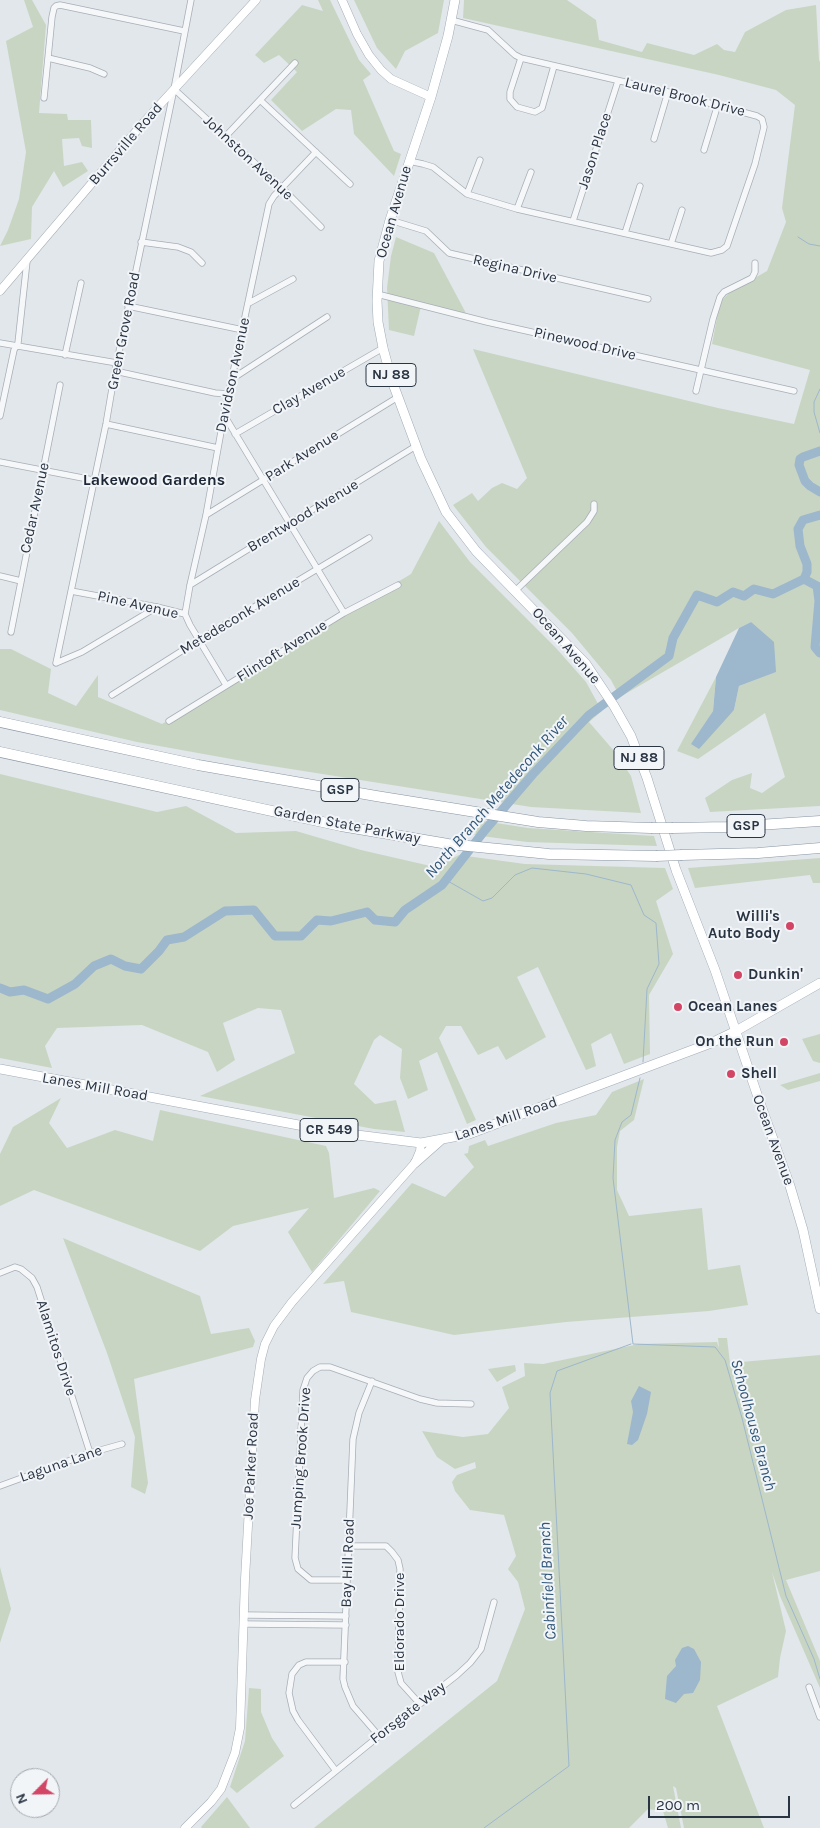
<!DOCTYPE html>
<style>
body{margin:0}
#map{position:relative;width:820px;height:1828px;overflow:hidden;background:#e2e7eb;font-family:Karla,sans-serif}
canvas{display:block}
.north{position:absolute;left:10px;top:1768px;width:50px;height:50px;box-sizing:border-box;background:#f2f5f8;border:1px solid #a2a8b0;border-radius:50%;rotate:247deg;font-size:14px;font-weight:700;line-height:20px;text-align:center;color:#2a3544}
.north::after{content:'';display:block;margin:auto;width:18px;height:22px;background:#d34565;clip-path:polygon(50% 0,100% 100%,50% 72%,0 100%)}
.scale{position:absolute;left:648px;top:1796px;width:142px;height:22px;box-sizing:border-box;border:2px solid #2a3544;border-top:0;padding-left:6px;font-size:15px;line-height:18px;white-space:nowrap;color:#2a3544;-webkit-text-stroke:4px #f2f5f8;paint-order:stroke}
</style>
<div id="map">
<canvas width="820" height="1828"></canvas>
<div class="north">N</div>
<div class="scale">200 m</div>
</div>
<script>
const g = document.querySelector('canvas').getContext('2d');
g.lineJoin = 'round';
function paint(path, color) { g.fillStyle = color; g.fill(path, 'evenodd'); }
const poly = rows => new Path2D(rows.map(r => 'M' + r).join(''));
function stroke(path, color, width, dash) { g.strokeStyle = color; g.lineWidth = width; g.lineCap = dash ? 'butt' : 'round'; g.setLineDash(dash || []); g.stroke(path); }
function drawText(font, color, halo, rows, align = 'center') {
  g.font = font + ' Karla,sans-serif'; g.lineWidth = 4; g.setLineDash([]); g.textBaseline = 'middle'; g.strokeStyle = halo; g.fillStyle = color; for (const [text, x, y, turn = 0] of rows) {
    g.save(); g.translate(x, y); g.rotate((+turn || 0) * Math.PI / 180); g.textAlign = isNaN(turn) ? turn : align; if (halo) g.strokeText(text, 0, 0); g.fillText(text, 0, 0); g.restore();
  }
}
const green = poly([
 [24,0,32,0,46,25,39,113,67,114,68,120,91,120,92,148,82,146,79,138,62,139,64,166,82,162,88,171,63,187,54,171,32,207,31,239,0,246,8,230,19,199,26,152,6,41,33,27],
 [318,0,330,0,359,60,371,74,363,80,394,151,401,154,394,176,354,134,351,110,336,109,302,131,271,100,297,72,279,55,264,63,255,55,302,5,323,11],
 [354,0,444,0,438,33,405,51,396,69,377,48],
 [464,0,567,0,596,20,599,40,642,52,647,43,694,55,717,44,724,50,735,52,745,32,786,10,816,5,819,60,820,62,820,806,710,812,705,798,732,780,752,773,750,788,762,793,785,777,765,713,698,759,677,751,716,677,713,711,692,744,734,710,739,686,775,672,751,622,739,628,620,697,611,680,572,633,486,547,453,505,472,493,478,501,492,488,502,483,517,489,527,478,473,349,718,408,794,424,810,370,712,344,720,302,730,292,767,271,786,222,782,208,795,105,776,90,719,75,463,18],
 [396,237,434,253,468,317,421,306,414,336,389,330,387,288,391,256],
 [439,521,470,562,556,648,586,682,602,711,589,722,615,752,631,776,641,813,531,807,259,764,137,742,0,710,0,649,11,649,51,669,48,693,76,706,98,675,98,697,162,724,411,574],
 [0,774,157,812,186,806,236,833,296,831,361,850,435,867,459,855,525,864,665,868,673,889,656,901,673,954,649,995,650,1054,624,1064,611,1033,591,1044,596,1066,586,1070,538,967,517,977,546,1037,506,1060,498,1046,478,1055,461,1026,446,1026,439,1038,476,1120,467,1124,437,1052,419,1061,428,1090,408,1099,400,1078,402,1049,380,1035,374,1040,354,1084,375,1104,396,1100,405,1132,374,1129,200,1096,295,1053,281,1010,258,1008,223,1023,235,1060,217,1072,208,1052,142,1025,57,1028,45,1046,52,1068,0,1058],
 [471,819,528,828,654,836,657,846,527,842,474,835,476,833],
 [820,858,820,883,813,883,810,875,695,888,688,868],
 [820,1034,820,1063,813,1061,802,1039],
 [820,1073,820,1081,788,1090,780,1085],
 [644,1079,634,1120,620,1131,617,1147,617,1190,629,1216,702,1208,708,1270,740,1265,748,1305,709,1311,566,1322,454,1335,351,1312,344,1281,323,1284,412,1183,445,1197,474,1167,464,1154,468,1153,469,1146,485,1140,488,1146,556,1123,596,1115,612,1092],
 [61,1098,49,1123,67,1148,115,1130,153,1141,160,1110,326,1146,329,1153,334,1198,374,1188,380,1191,312,1272,288,1232,309,1208,233,1226,200,1251,34,1190,0,1206,0,1154,13,1127],
 [63,1238,200,1296,211,1334,249,1328,255,1341,253,1347,134,1379,148,1483,145,1494,131,1487,135,1437,107,1353],
 [718,1338,727,1338,730,1363,820,1355,820,1571,786,1580,820,1661,820,1688,780,1596,772,1572,786,1631,780,1658,778,1677,717,1706,764,1828,684,1828,676,1788,673,1786,681,1828,668,1828,663,1811,648,1809,629,1828,314,1828,497,1681,525,1609,518,1582,508,1569,516,1556,504,1515,470,1510,455,1491,452,1482,457,1475,476,1468,475,1462,455,1469,437,1457,422,1431,463,1437,488,1434,509,1408,502,1387,525,1376,524,1363,543,1364,639,1344,717,1342,719,1348],
 [515,1365,516,1371,497,1382,488,1369],
 [0,1567,11,1609,0,1643],
 [249,1688,261,1689,261,1712,272,1738,284,1756,237,1793,230,1787,245,1741],
 [227,1797,250,1828,202,1828,201,1827]
]);
const water = poly([
 [751,622,774,642,776,672,739,686,734,710,699,749,691,744,713,711,716,677,739,628],
 [639,1386,651,1392,647,1414,638,1440,632,1445,627,1444,633,1412,631,1401],
 [688,1646,694,1649,701,1662,700,1680,693,1693,684,1694,676,1703,665,1699,667,1676,676,1666,675,1660,682,1648]
]);
const stream = poly([
 [798,237,809,244,820,246],
 [820,389,814,402,814,412,820,433],
 [446,880,483,901,492,898,515,875,532,868,586,874,631,885,644,915,656,923,659,964,647,989,643,1062],
 [640,1078,631,1115,622,1122,615,1140,613,1178,633,1344,715,1347,725,1360,742,1418,786,1596,814,1659,820,1679],
 [484,1828,569,1766,550,1393,557,1371,631,1344]
]);
const river = poly([
 [820,451,803,457,800,459,799,465,805,481,810,486,820,492],
 [804,579,817,586,819,601,815,647,820,653],
 [804,579,807,572,807,564,800,546,798,529,803,520,820,515],
 [0,988,10,992,24,990,48,999,75,984,94,966,111,959,125,966,141,969,159,951,167,940,184,937,225,911,254,910,275,936,301,936,317,920,331,921,367,912,375,920,395,922,405,910,442,885,485,830,533,774,589,715,669,656,673,638,697,595,717,602,733,592,744,596,754,589,773,594,804,579]
]);
const street = poly([
 [48,58,90,68,104,74],
 [521,58,510,92,510,99,517,107,535,112,542,108,554,66],
 [174,89,282,188,321,227],
 [44,98,52,17,54,8,56,6,60,5,184,31],
 [260,100,350,184],
 [225,137,295,63],
 [654,139,668,92],
 [704,150,718,104],
 [409,161,423,164,433,167,467,194,517,209,711,253,722,250,727,246,755,164,764,127,762,119,757,116,668,92,521,58,515,55,488,30,451,20],
 [467,194,480,160],
 [517,209,531,172],
 [390,220,426,231,449,253,453,254,648,299],
 [573,221,618,81],
 [625,233,640,186],
 [141,242,178,247,191,252,202,263],
 [671,244,682,210],
 [377,294,487,322,794,391],
 [249,303,293,279],
 [128,306,243,330],
 [0,343,117,363],
 [65,355,81,283],
 [115,371,215,393,229,394],
 [232,379,327,317],
 [696,391,713,319,720,297,724,292,752,278,755,272,755,263],
 [224,415,344,613],
 [0,416,14,350,18,343,27,261],
 [106,424,218,448],
 [235,434,383,348],
 [0,462,93,480],
 [206,515,398,397],
 [0,576,21,581],
 [190,585,416,446],
 [71,591,157,607,185,614,190,625,226,685],
 [515,591,587,522,594,511,594,504],
 [185,614,190,585,206,515,224,415,269,204,274,196,316,152],
 [11,632,60,385],
 [56,663,106,424,115,371,174,89,191,0],
 [56,663,82,652,157,607],
 [112,695,199,640,369,538],
 [169,721,344,613,398,585],
 [0,1273,15,1267,21,1269,32,1278,37,1287,90,1453],
 [372,1381,359,1413,353,1439,343,1679,345,1687,353,1706,379,1736],
 [0,1486,90,1453,122,1444],
 [348,1546,386,1546,392,1552,398,1560,400,1569,398,1672,401,1683,420,1704],
 [346,1580,311,1580,298,1569,295,1558,303,1390,307,1378,313,1371,320,1367,330,1367,420,1399,437,1403,471,1404],
 [244,1615,346,1616],
 [244,1624,346,1625],
 [809,1687,820,1717],
 [336,1771,298,1720,293,1711,289,1693,292,1674,299,1665,306,1662,345,1662],
 [294,1805,379,1736,457,1675,470,1663,481,1649,494,1602]
]);
const secondary = poly([
 [342,0,357,34,369,55,381,70,391,79,431,97],
 [0,291,144,122,256,0],
 [185,1828,211,1802,221,1789,235,1753,240,1728,245,1579,255,1400,261,1359,265,1344,274,1326,292,1302,415,1163,420,1151,421,1143]
]);
const primary = poly([
 [455,0,448,36,431,97,390,220,379,261,377,301,378,322,383,348,392,381,421,459,446,512,476,551,586,664,614,706,631,736,647,778,676,870,715,970,760,1103,790,1186,803,1230,820,1309],
 [0,1069,341,1133,421,1143,469,1134,711,1043,736,1031,820,983],
 [415,1163,441,1140]
]);
const highway = poly([
 [0,722,198,765,376,796,538,822,586,826,651,828],
 [0,752,341,826,448,844,549,854,656,856],
 [673,828,727,827,820,821],
 [682,855,758,853,820,848]
]);
const highwayBridge = poly([
 [651,828,673,828],
 [656,856,682,855]
]);
const markers = [
 [790,926,5,"#d34565"],
 [738,975,5,"#d34565"],
 [678,1007,5,"#d34565"],
 [784,1042,5,"#d34565"],
 [731,1074,5,"#d34565"]
];
const shields = [
 [391,375,50],
 [639,758,50],
 [340,790,38],
 [746,826,38],
 [329,1130,58]
];
const shieldNames = [
 ["NJ 88",391,375],
 ["NJ 88",639,758],
 ["GSP",340,790],
 ["GSP",746,826],
 ["CR 549",329,1130]
];
const streetNames = [
 ["Laurel Brook Drive",685,97,14],
 ["Burrsville Road",126,144,-49],
 ["Jason Place",595,151,-72],
 ["Johnston Avenue",248,158,43],
 ["Ocean Avenue",394,212,-74],
 ["Regina Drive",515,269,13],
 ["Green Grove Road",124,331,-79],
 ["Pinewood Drive",585,344,13],
 ["Davidson Avenue",233,375,-78],
 ["Clay Avenue",309,391,-30],
 ["Park Avenue",302,456,-32],
 ["Cedar Avenue",35,508,-78],
 ["Brentwood Avenue",303,516,-31],
 ["Pine Avenue",138,605,13],
 ["Metedeconk Avenue",240,616,-31],
 ["Ocean Avenue",566,646,49],
 ["Flintoft Avenue",282,651,-32],
 ["Garden State Parkway",347,825,11],
 ["Lanes Mill Road",95,1087,10],
 ["Lanes Mill Road",506,1119,-19],
 ["Ocean Avenue",773,1140,70],
 ["Alamitos Drive",56,1348,72],
 ["Jumping Brook Drive",301,1458,-86],
 ["Laguna Lane",61,1464,-19],
 ["Joe Parker Road",251,1466,-87],
 ["Bay Hill Road",348,1563,-88],
 ["Eldorado Drive",400,1622,-90],
 ["Forsgate Way",408,1713,-38]
];
const poiNames = [
 ["Willi's",780,917,"right"],
 ["Auto Body",780,934,"right"],
 ["Dunkin'",748,975],
 ["Ocean Lanes",688,1007],
 ["On the Run",774,1042,"right"],
 ["Shell",741,1074]
];
const neighbourhoodNames = [
 ["Lakewood Gardens",154,480]
];
const waterNames = [
 ["North Branch Metedeconk River",497,797,-49],
 ["Schoolhouse Branch",753,1425,75],
 ["Cabinfield Branch",548,1581,-93]
];
paint(green, '#c9d5c3');
paint(water, '#9db7cc');
stroke(stream, '#9db7cc', 1);
stroke(river, '#9db7cc', 9);
stroke(street, '#a7aeb6', 7);
stroke(secondary, '#a7aeb6', 9);
stroke(primary, '#a1acb7', 10);
stroke(highway, '#8995a2', 11);
stroke(street, '#f5f7f9', 5.5);
stroke(secondary, '#fff', 8);
stroke(primary, '#fff', 9);
stroke(highway, '#fff', 10);
stroke(highwayBridge, '#8995a2', 11, []);
stroke(highwayBridge, '#fff', 10);
for (const [x, y, r, color] of markers) { const dot = new Path2D(); dot.arc(x, y, r, 0, 2 * Math.PI); g.fillStyle = color; g.fill(dot); stroke(dot, '#f2f5f8', 2); }
for (const [x, y, w] of shields) { const box = new Path2D(); box.roundRect(x - w / 2, y - 11.5, w, 23, 4); g.fillStyle = '#f2f5f8'; g.fill(box); stroke(box, '#2a3544', 1); }
drawText('bold 14px', '#2a3544', null, shieldNames);
drawText('15px', '#2a3544', '#f2f5f8', streetNames);
drawText('bold 15px', '#2a3544', '#f2f5f8', poiNames, 'left');
drawText('bold 16px', '#1c2635', '#f2f5f8', neighbourhoodNames);
drawText('italic 16px', '#325779', '#f2f5f8', waterNames);
</script>
